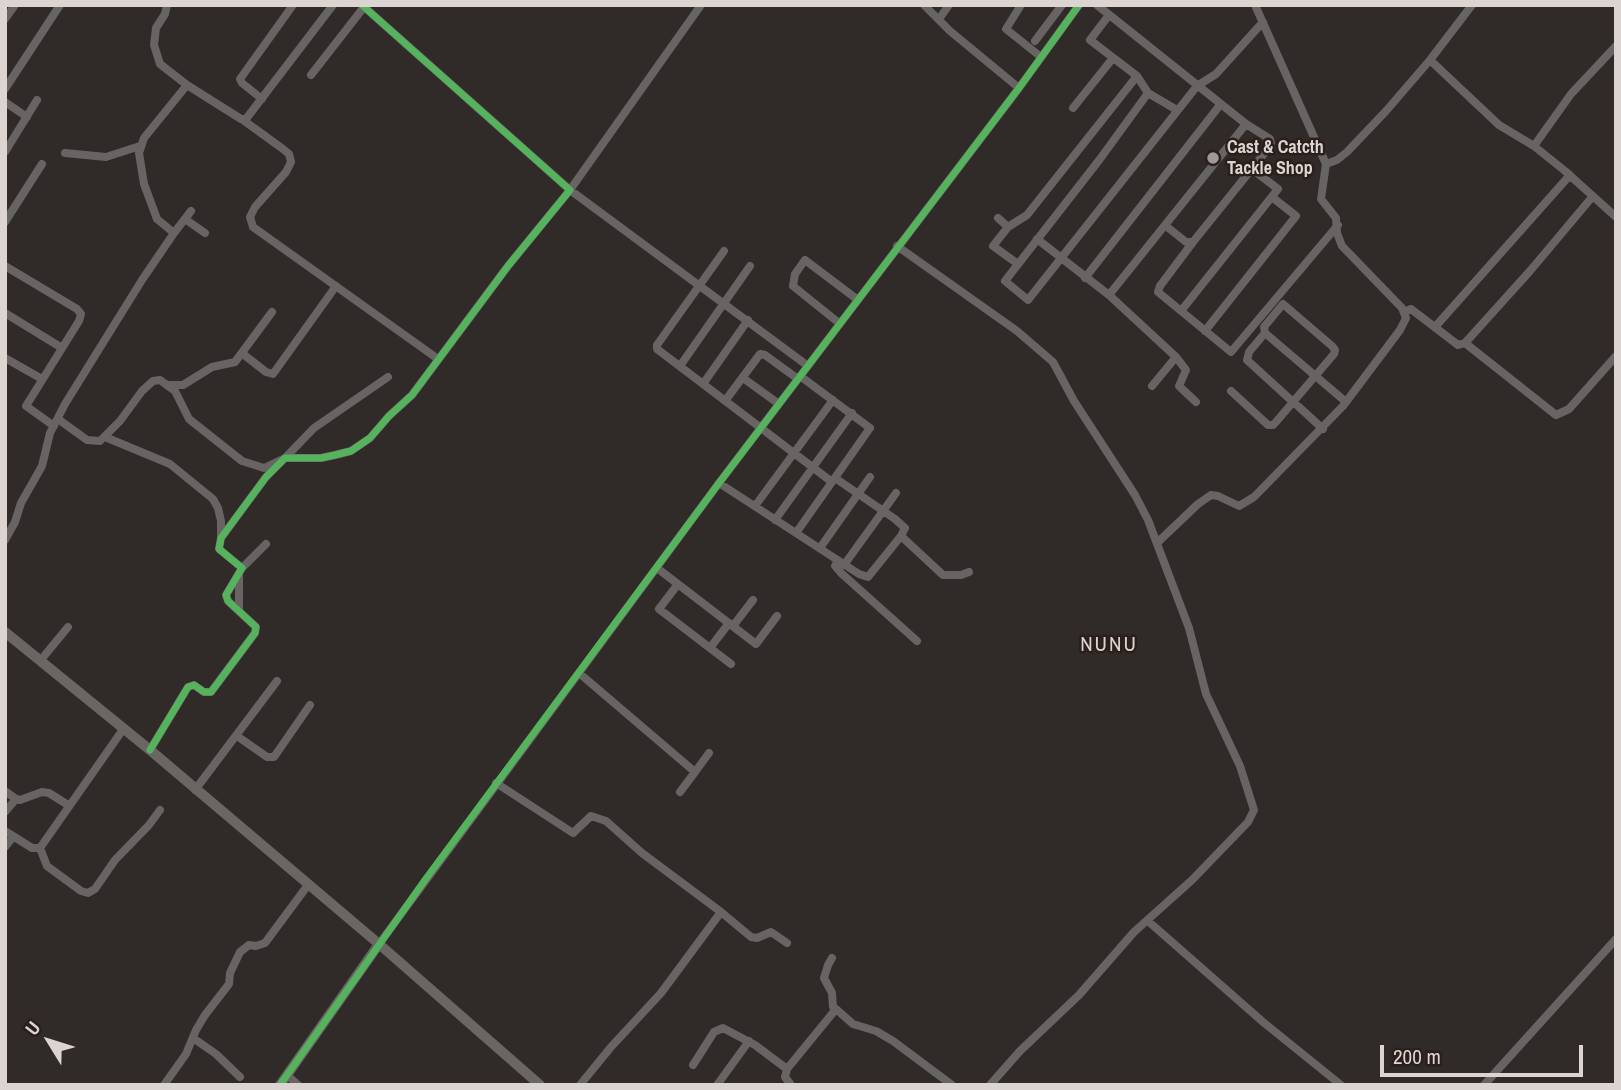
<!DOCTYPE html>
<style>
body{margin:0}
#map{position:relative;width:1621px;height:1090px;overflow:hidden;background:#302a28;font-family:"Archivo Narrow",sans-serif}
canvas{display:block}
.frame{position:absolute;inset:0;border:7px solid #dbd4d1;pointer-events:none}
.north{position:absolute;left:14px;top:1006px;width:70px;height:70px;-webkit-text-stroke:5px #2a1f1b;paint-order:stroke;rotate:308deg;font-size:19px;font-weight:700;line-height:28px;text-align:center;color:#dbd4d1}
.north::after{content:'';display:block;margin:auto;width:24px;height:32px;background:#dbd4d1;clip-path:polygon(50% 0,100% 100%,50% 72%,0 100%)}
.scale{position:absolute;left:1380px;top:1045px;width:203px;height:32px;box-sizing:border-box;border:4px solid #dbd4d1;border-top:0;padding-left:9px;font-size:21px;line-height:24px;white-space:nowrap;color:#dbd4d1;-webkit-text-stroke:5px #2a1f1b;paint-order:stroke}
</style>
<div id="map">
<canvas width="1621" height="1090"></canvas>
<div class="frame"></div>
<div class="north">U</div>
<div class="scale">200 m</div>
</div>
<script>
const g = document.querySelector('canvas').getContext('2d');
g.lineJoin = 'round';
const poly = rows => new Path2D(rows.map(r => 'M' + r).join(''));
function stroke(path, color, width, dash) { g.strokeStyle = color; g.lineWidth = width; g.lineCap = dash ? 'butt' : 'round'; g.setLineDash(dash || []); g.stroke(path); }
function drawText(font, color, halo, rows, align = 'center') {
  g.font = font + ' "Archivo Narrow",sans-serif'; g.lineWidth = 5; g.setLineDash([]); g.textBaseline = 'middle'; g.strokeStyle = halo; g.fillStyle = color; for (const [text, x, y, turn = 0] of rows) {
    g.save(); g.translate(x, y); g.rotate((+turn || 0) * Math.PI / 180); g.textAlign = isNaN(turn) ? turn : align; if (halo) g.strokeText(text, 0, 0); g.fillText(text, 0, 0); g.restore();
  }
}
const minor = poly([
 [701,5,570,190,808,366],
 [924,5,950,31,1019,88],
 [1021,5,1006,29,1041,57],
 [1097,5,1246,124,1109,295],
 [1109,15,1090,40,1137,76,1148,93,1177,110],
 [5,19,15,5],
 [939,19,949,5],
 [1035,41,1062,5],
 [1430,60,1499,125,1534,146,1565,171,1616,217],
 [311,75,364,7],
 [187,85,241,119,246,119,333,5],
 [5,89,60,5],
 [1148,93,1100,159,1005,281,1028,300,1197,86,1216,74,1263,22],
 [262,99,242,83,240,79,293,5],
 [5,102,27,117],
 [1073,108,1113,58],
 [243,120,283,149,289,154,291,162,286,172,255,207,250,217,253,227,438,359],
 [1534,146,1571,94,1616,46],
 [5,152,37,100],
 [65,153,106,157,140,146],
 [1326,164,1337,160,1347,152,1386,111,1430,60,1472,5],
 [998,218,1008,227],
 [185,219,205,233],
 [5,222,42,164],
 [1166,226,1186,242,1193,242,1271,145,1270,139,1246,124],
 [174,233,191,211],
 [1037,239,1109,295,1176,357,1186,370,1179,386,1196,402],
 [1193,242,1160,286,1158,292,1231,352,1338,225],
 [897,246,1017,331,1053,362,1074,401,1135,495,1148,520,1189,628,1206,694,1240,766,1254,810,1248,822,1192,880,1134,932,1079,995,1020,1051,990,1085],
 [724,251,657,345,657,349,832,482],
 [1018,264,993,246,1008,227,1027,215,1137,76],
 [5,266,77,309,81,314,79,321,26,406,54,426],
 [1085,278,1220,105],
 [1181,311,1278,189,1252,169],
 [1404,312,1411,309,1458,345,1465,343,1530,271,1593,196],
 [5,313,62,348],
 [839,323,793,286,795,274,805,260,858,300],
 [1435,327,1570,175],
 [1205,331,1296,216,1272,197],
 [1265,333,1346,402],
 [1465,343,1556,415,1569,409,1616,356],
 [243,354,266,372,273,374,336,286],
 [5,358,42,379],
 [680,366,750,266],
 [743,378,779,404],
 [703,384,748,320],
 [170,385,183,385,212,367,235,362,272,312],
 [1152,386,1176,357],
 [1231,391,1268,425,1273,425,1276,422,1293,402,1334,354,1335,350,1332,346,1283,304,1264,327,1265,333,1249,352,1247,360,1281,391,1293,402,1299,407,1323,429],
 [725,401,760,354,765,355,798,379],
 [58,419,87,440,100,441,120,421,142,391,153,381,160,380,175,391,189,419,242,461,264,468,285,458,314,428,388,377],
 [105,437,170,464,213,499,218,508,221,521,221,538],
 [719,483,859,574,868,577,901,536,905,528,895,519,835,478],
 [755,506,833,400],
 [775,520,852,413],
 [796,533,870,428,800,376],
 [901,536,943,575,961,575,969,572],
 [5,540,15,522,21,503,42,466,50,433,65,404,142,280,174,233,157,219,144,184,139,153,144,138,187,85,160,64,154,45,156,28,165,14,167,5],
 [1157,543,1198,504,1211,495,1218,496,1239,506,1254,497,1343,406,1400,330,1406,318,1402,308,1342,246,1337,233,1336,218,1321,199,1326,164,1255,5],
 [820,548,870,477],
 [838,560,835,566,841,573,917,641],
 [844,565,896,493],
 [242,568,266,544],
 [657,568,756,644,777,616],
 [678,584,659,609,710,648,729,623],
 [239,610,239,575],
 [733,626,753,600],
 [710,648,731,664],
 [40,661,68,627],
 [579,673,695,772,680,792],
 [237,736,267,757,274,757,310,705],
 [150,750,188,687,194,685,204,692,211,692,255,633,256,627,228,601,226,595,242,568,219,549,221,538,266,477,285,458,321,458,335,455,351,451,370,438,389,416,412,395,508,266,570,190,362,5],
 [695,772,709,753],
 [496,783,573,833,591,816,606,821,642,853,721,912,661,993,611,1047,580,1085],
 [195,790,277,681],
 [5,791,16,799],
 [5,812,16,799,20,800,42,792,49,793,68,805],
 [5,831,32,848,40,848],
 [5,847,13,837],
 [40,848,47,866,81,891,88,893,95,889,115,860,149,825,160,810],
 [40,848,124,728],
 [721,912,751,937,757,938,771,932,787,943],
 [1148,921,1263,1022,1341,1085],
 [379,944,719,483,1019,88,1079,5],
 [832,958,828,965,824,978,832,993,833,1007,836,1009],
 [193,1038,216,1054,240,1077],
 [693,1065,714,1032,723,1028,755,1045,787,1069],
 [287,1075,298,1085],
 [164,1085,186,1054,196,1030,205,1015,229,984,230,973,240,952,249,945,256,946,265,943,308,885],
 [717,1085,749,1041],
 [791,1085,785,1077,787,1069,836,1009,853,1024,876,1031,893,1041,952,1085],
 [1484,1085,1616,939]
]);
const tertiary = poly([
 [280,1085,379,944]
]);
const secondary = poly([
 [5,632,150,750,379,944,540,1085]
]);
const cycleway = poly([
 [150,750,188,687,194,685,204,692,211,692,255,633,256,627,228,601,226,595,242,568,219,549,221,538,266,477,285,458,321,458,335,455,351,451,370,438,389,416,412,395,508,266,570,190,362,5],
 [280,1085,425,880,719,483,1019,88,1079,5]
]);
const markers = [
 [1213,158,7,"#9f9896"]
];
const poiNames = [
 ["Cast & Catcth",1227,148],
 ["Tackle Shop",1227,169]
];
const quarterNames = [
 ["NUNU",1109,645]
];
stroke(minor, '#676463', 8);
stroke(tertiary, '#676463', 10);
stroke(secondary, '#6a6664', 10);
stroke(cycleway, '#56b35d', 7);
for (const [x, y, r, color] of markers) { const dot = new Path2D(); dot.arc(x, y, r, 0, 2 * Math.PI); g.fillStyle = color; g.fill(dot); stroke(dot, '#2a1f1b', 2.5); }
drawText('bold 18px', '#dbd4d1', '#2a1f1b', poiNames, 'left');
g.letterSpacing = '2px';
drawText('21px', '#dbd4d1', '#2a1f1b', quarterNames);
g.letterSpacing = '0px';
</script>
